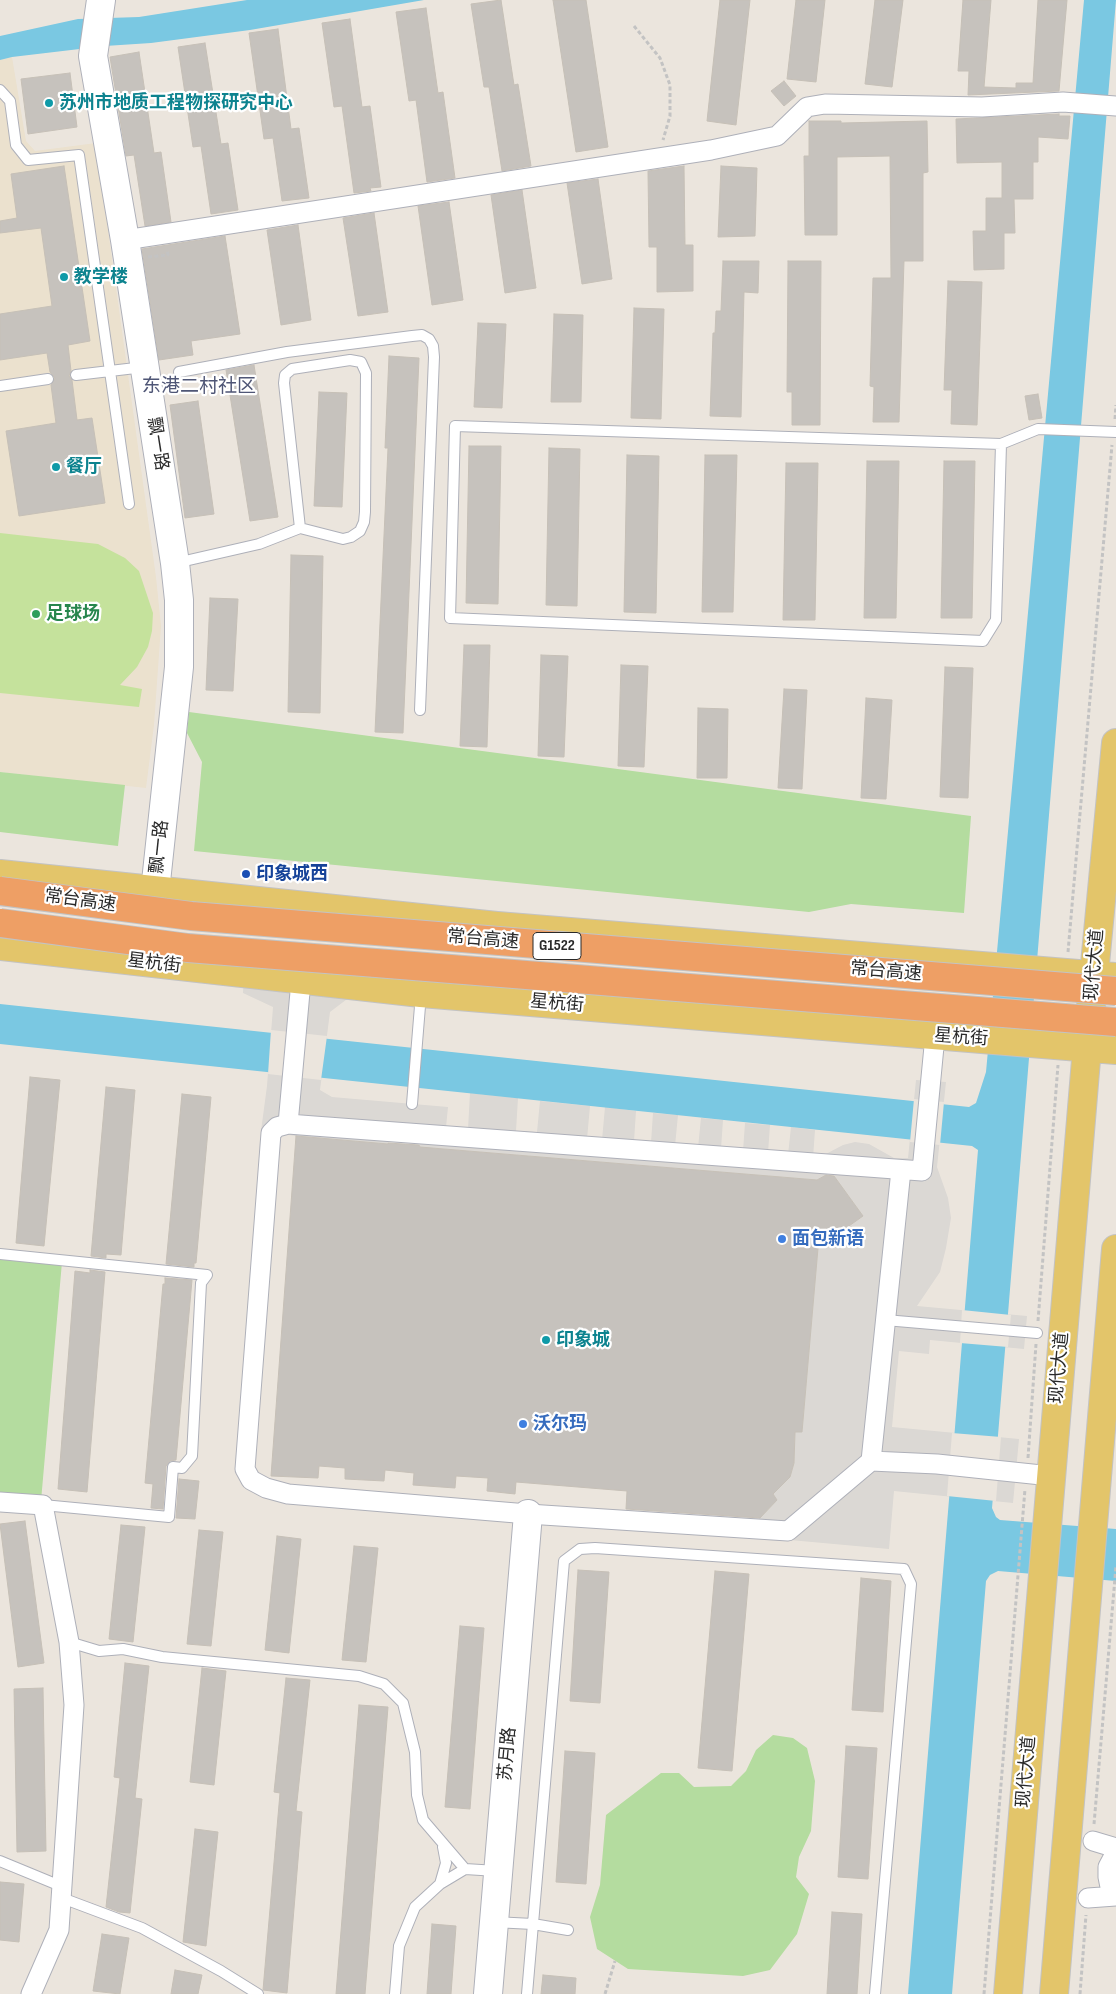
<!DOCTYPE html>
<meta charset="utf-8">
<style>
body{margin:0}
canvas{display:block;background:#ebe5dd}
</style>
<canvas width="1116" height="1994"></canvas>
<script>
const g = document.querySelector('canvas').getContext('2d');
g.lineJoin = 'round';
function paint(path, color) { g.fillStyle = color; g.fill(path, 'evenodd'); }
const poly = rows => new Path2D(rows.map(r => 'M' + r).join(''));
function stroke(path, color, width, dash) { g.strokeStyle = color; g.lineWidth = width; g.lineCap = dash ? 'butt' : 'round'; g.setLineDash(dash || []); g.stroke(path); }
function drawText(font, color, halo, rows, align = 'center') {
  g.font = font + ' "Sofia Sans Condensed","Noto Sans SC",sans-serif'; g.lineWidth = 4.5; g.setLineDash([]); g.textBaseline = 'middle'; g.strokeStyle = halo; g.fillStyle = color; for (const [text, x, y, turn = 0] of rows) {
    g.save(); g.translate(x, y); g.rotate((+turn || 0) * Math.PI / 180); g.textAlign = isNaN(turn) ? turn : align; if (halo) g.strokeText(text, 0, 0); g.fillText(text, 0, 0); g.restore();
  }
}
const education = poly([
 [12,57,26,141,35,151,96,143,156,577,161,626,154,725,146,788,0,772,0,60]
]);
const green = poly([
 [189,712,971,816,964,913,851,904,809,912,194,851,202,762,187,733],
 [0,772,125,785,118,846,0,832],
 [0,1257,62,1262,41,1501,0,1498],
 [773,1735,793,1738,807,1748,815,1781,811,1831,799,1857,796,1877,809,1894,797,1934,770,1970,743,1976,628,1969,597,1949,590,1917,600,1885,606,1815,661,1773,679,1773,694,1787,731,1786,746,1771,756,1750]
]);
const pitch = poly([
 [0,533,98,544,125,558,139,571,153,613,152,631,148,647,137,667,120,685,142,689,139,707,0,693]
]);
const plaza = poly([
 [244,974,363,987,330,1012,320,1090,332,1097,448,1107,446,1127,468,1129,470,1093,518,1098,516,1131,537,1132,540,1101,590,1106,587,1139,602,1140,605,1107,636,1111,634,1141,651,1143,653,1113,678,1115,675,1146,698,1148,701,1118,723,1120,721,1149,743,1151,745,1123,770,1125,768,1153,788,1155,791,1127,815,1130,813,1158,824,1155,843,1145,855,1142,869,1144,894,1158,908,1158,916,1080,946,1082,937,1167,948,1198,951,1218,946,1248,940,1272,917,1306,1027,1316,1024,1349,930,1340,929,1354,899,1351,892,1427,1019,1439,1013,1503,894,1491,889,1549,757,1537,759,1519,777,1500,773,1494,790,1477,794,1463,795,1432,802,1432,818,1248,863,1216,831,1172,817,1180,434,1148,433,1151,422,1150,411,1129,389,1128,388,1144,296,1136,261,1131,267,1086,273,1007,243,993]
]);
const water = poly([
 [247,0,424,0,250,30,151,43,105,46,12,57,0,60,0,36,78,19,139,17],
 [1084,0,1116,0,992,1508,996,1517,1000,1520,1116,1529,1116,1581,998,1571,990,1575,986,1581,952,1994,908,1994,978,1150,972,1146,0,1044,0,1004,969,1107,976,1103,986,1072]
]);
const pier = poly([
 [271,1030,327,1036,321,1080,268,1074],
 [914,1099,944,1102,940,1145,910,1142],
 [962,1310,1011,1315,1008,1347,960,1343],
 [952,1433,1001,1437,996,1501,947,1496]
]);
const building = poly([
 [501,0,514,85,518,84,531,166,502,171,489,87,484,87,471,4,501,0],
 [553,0,586,0,608,147,576,152,553,0],
 [720,0,750,0,736,125,707,121,720,0],
 [796,0,825,0,816,82,787,79,796,0],
 [875,0,903,0,892,87,865,84,875,0],
 [963,0,991,0,984,87,1016,88,1016,83,1033,83,1038,0,1067,0,1059,91,968,95,969,71,958,71,963,0],
 [426,8,438,93,443,92,455,178,427,182,416,100,409,101,396,12,426,8],
 [350,19,362,107,370,106,381,187,370,188,371,191,354,193,342,106,334,107,322,23,350,19],
 [278,29,291,129,299,128,309,198,282,201,273,138,264,139,249,33,278,29],
 [205,43,221,144,228,143,238,210,211,214,201,146,193,147,178,47,205,43],
 [139,52,154,153,161,152,171,222,145,226,134,155,126,156,110,57,139,52],
 [70,73,77,127,28,134,21,79,70,73],
 [784,81,796,96,784,106,771,91,784,81],
 [1059,114,1059,116,1070,116,1068,139,1038,137,1038,162,1033,162,1033,199,1014,199,1015,233,1004,233,1004,269,974,270,973,231,986,231,986,198,1002,198,1002,162,957,163,956,119,1059,114],
 [809,121,841,121,841,123,927,121,928,172,923,173,923,261,904,261,899,422,873,422,874,387,870,386,873,278,891,278,890,156,837,157,837,235,805,235,804,156,809,156,809,121],
 [64,166,90,341,68,345,71,371,69,376,72,380,77,420,92,418,105,503,19,516,6,431,56,423,51,385,55,378,50,372,47,353,0,360,0,314,52,306,41,228,0,233,0,221,17,218,11,174,64,166],
 [684,166,685,245,693,245,693,291,657,292,657,247,649,247,648,171,684,166],
 [721,166,757,168,755,236,718,237,721,166],
 [598,179,612,279,582,284,567,183,598,179],
 [522,190,536,288,505,293,491,195,522,190],
 [449,202,463,300,432,305,418,206,449,202],
 [374,213,388,312,358,316,343,218,374,213],
 [298,225,311,320,281,325,267,230,298,225],
 [225,236,240,334,191,341,193,355,159,360,142,249,225,236],
 [723,261,759,261,758,293,744,292,741,417,710,416,713,333,715,333,716,311,721,311,723,261],
 [788,261,821,261,820,425,792,425,792,392,787,392,788,261],
 [948,281,982,282,977,425,951,424,952,390,944,390,948,281],
 [634,308,664,309,661,419,631,418,634,308],
 [554,314,583,315,581,402,551,402,554,314],
 [478,323,506,324,502,408,474,407,478,323],
 [389,356,419,358,403,733,375,732,388,448,385,448,389,356],
 [254,365,278,517,250,521,226,370,254,365],
 [319,392,347,393,342,507,314,506,319,392],
 [1038,394,1042,418,1029,420,1025,396,1038,394],
 [198,401,214,514,185,518,170,405,198,401],
 [469,446,501,446,498,604,466,603,469,446],
 [549,448,580,449,577,606,546,605,549,448],
 [627,455,659,456,656,613,624,612,627,455],
 [705,455,737,455,733,612,702,612,705,455],
 [867,461,899,461,896,618,864,618,867,461],
 [944,461,975,461,972,618,941,618,944,461],
 [786,463,818,463,815,620,783,620,786,463],
 [291,555,323,556,320,713,288,712,291,555],
 [210,598,238,599,233,691,206,690,210,598],
 [464,645,490,645,487,747,460,746,464,645],
 [541,655,568,656,564,757,538,756,541,655],
 [621,665,648,666,644,767,618,766,621,665],
 [945,667,973,668,968,798,940,797,945,667],
 [784,689,807,690,802,789,778,788,784,689],
 [866,698,892,700,886,799,861,798,866,698],
 [698,708,728,709,727,778,697,778,698,708],
 [30,1077,60,1080,44,1246,16,1243,30,1077],
 [106,1087,135,1090,121,1255,106,1254,106,1258,91,1256,106,1087],
 [182,1094,211,1097,196,1263,194,1263,194,1267,166,1264,182,1094],
 [296,1136,388,1144,388,1143,419,1145,420,1147,817,1180,826,1175,834,1176,863,1216,818,1248,802,1432,795,1432,794,1463,790,1477,773,1494,777,1500,760,1518,626,1509,627,1491,516,1482,515,1494,487,1491,488,1478,456,1476,455,1488,413,1485,414,1473,385,1470,384,1481,345,1479,345,1468,319,1466,318,1478,271,1476,296,1136],
 [90,1270,105,1272,87,1492,58,1489,75,1271,90,1273,90,1270],
 [165,1278,192,1280,176,1460,170,1461,166,1466,163,1509,151,1508,153,1484,145,1483,163,1284,165,1284,165,1278],
 [179,1479,199,1481,195,1519,176,1518,179,1479],
 [25,1521,44,1663,18,1667,0,1524,25,1521],
 [121,1525,145,1527,133,1642,109,1639,121,1525],
 [199,1530,223,1532,211,1646,187,1644,199,1530],
 [277,1536,301,1539,289,1653,265,1650,277,1536],
 [354,1546,378,1548,366,1662,342,1660,354,1546],
 [578,1570,609,1572,600,1703,570,1701,578,1570],
 [715,1571,749,1574,732,1771,698,1768,715,1571],
 [861,1578,891,1581,883,1712,852,1710,861,1578],
 [460,1626,484,1628,470,1809,445,1807,460,1626],
 [125,1663,149,1666,135,1798,142,1799,130,1913,119,1912,106,1907,120,1778,114,1777,125,1663],
 [202,1668,226,1671,214,1785,190,1782,202,1668],
 [286,1678,310,1680,296,1811,302,1812,287,1993,263,1990,280,1793,274,1792,286,1678],
 [43,1688,46,1851,17,1852,14,1689,43,1688],
 [359,1705,388,1707,365,1994,336,1994,359,1705],
 [846,1746,877,1748,868,1879,838,1877,846,1746],
 [565,1751,595,1753,586,1884,556,1882,565,1751],
 [195,1829,218,1832,206,1946,183,1942,195,1829],
 [0,1882,24,1884,19,1942,0,1940,0,1882],
 [832,1912,862,1914,857,1994,827,1994,832,1912],
 [432,1924,456,1926,451,1994,427,1994,432,1924],
 [102,1934,129,1938,120,1994,93,1991,102,1934],
 [175,1970,202,1975,198,1994,171,1994,175,1970],
 [543,1975,576,1978,575,1994,541,1994,543,1975]
]);
const path = poly([
 [634,26,660,58,670,85,670,116,663,140],
 [148,257,168,255,167,249],
 [1115,419,1116,405],
 [1068,952,1112,445],
 [1038,1321,1058,1065],
 [1028,1458,1036,1344],
 [1094,1824,1116,1566],
 [605,1994,615,1961],
 [984,1994,1025,1489],
 [1080,1994,1086,1915]
]);
const lane = poly([
 [0,90,10,101,16,145,28,160,79,155,129,504],
 [350,360,361,362,366,373,365,512,364,522,360,531,351,537,343,539,300,528,284,383,285,375,292,369,350,360],
 [179,372,287,352,412,336,422,335,429,339,433,346,434,357,420,710],
 [76,375,144,367],
 [0,386,48,379],
 [1001,444,996,620,983,641,450,618,455,426,1001,444,1038,429,1116,432],
 [176,563,259,544,300,528],
 [412,1104,421,994],
 [0,1254,207,1275,201,1283,192,1456,182,1468,173,1467,169,1517,43,1505],
 [885,1320,1037,1333],
 [69,1642,99,1651,123,1649,162,1657,359,1676,384,1684,403,1703,415,1752,417,1795,423,1820,465,1869,497,1871],
 [0,1861,63,1887],
 [440,1884,446,1863,443,1847],
 [62,1898,142,1928,221,1971,258,1994],
 [494,1922,533,1924,568,1930],
 [395,1994,399,1946,415,1907,440,1884,465,1869],
 [527,1994,564,1561,580,1549,595,1548,904,1569,911,1584,875,1994]
]);
const street = poly([
 [125,240,711,150,777,136,807,107,825,104,982,107,1063,102,1116,106],
 [288,1124,301,981],
 [901,1170,871,1461,788,1531,528,1514,288,1494,266,1488,251,1480,245,1469,271,1133,277,1127,288,1124,314,1126,922,1171,935,1036],
 [871,1461,937,1464,1051,1476],
 [0,1502,43,1505,69,1642,74,1705,59,1930,31,1994],
 [1093,1841,1116,1848],
 [1116,1852,1108,1867,1108,1877,1110,1887,1116,1895],
 [1088,1898,1116,1896]
]);
const secondary = poly([
 [101,0,93,56,125,240,175,563,179,600,179,667,155,891],
 [488,1994,528,1514]
]);
const primary = poly([
 [0,874,497,926,1116,977],
 [0,946,421,993,1116,1050],
 [1008,1994,1087,1048,1116,743],
 [1054,1994,1116,1249]
]);
const highwayBridge = poly([
 [0,891,191,916,1116,991],
 [0,923,188,948,1116,1022]
]);
const markers = [
 [49,103,5,"#0f9aa8"],
 [64,277,5,"#0f9aa8"],
 [56,467,5,"#0f9aa8"],
 [36,614,5,"#2e9e5b"],
 [246,874,5,"#1a4fb4"],
 [782,1239,5,"#3f7fe0"],
 [546,1340,5,"#0f9aa8"],
 [523,1424,5,"#3f7fe0"]
];
const shields = [
 [557,946,48]
];
const shieldNames = [
 ["G1522",557,946]
];
const cultureNames = [
 ["苏州市地质工程物探研究中心",59,103],
 ["教学楼",74,277],
 ["餐厅",66,467],
 ["印象城",556,1340]
];
const streetNames = [
 ["飘一路",157,444,81],
 ["飘一路",160,847,-84],
 ["常台高速",80,901,8],
 ["常台高速",483,940,5],
 ["星杭街",154,964,7],
 ["现代大道",1095,965,-85],
 ["常台高速",886,972,5],
 ["星杭街",557,1004,5],
 ["星杭街",961,1038,4],
 ["现代大道",1060,1368,-85],
 ["苏月路",508,1754,-85],
 ["现代大道",1027,1772,-85]
];
const leisureNames = [
 ["足球场",46,614]
];
const transitNames = [
 ["印象城西",256,874]
];
const shopNames = [
 ["面包新语",792,1239],
 ["沃尔玛",533,1424]
];
const neighbourhoodNames = [
 ["东港二村社区",199,387]
];
paint(education, '#ebe1ce');
paint(green, '#b4dc9f');
paint(pitch, '#c5e29c');
paint(plaza, '#dbd8d4');
paint(water, '#7ac8e2');
paint(pier, '#ebe5dd');
paint(building, '#c6c2bd');
stroke(building, '#c6c0b7', 1);
stroke(lane, '#aeb0b9', 12);
stroke(street, '#aeb0b9', 21);
stroke(secondary, '#aeb0b9', 30);
stroke(primary, '#c3c3c3', 30);
stroke(path, '#c3c3c3', 3, [4, 2.5]);
stroke(lane, '#fff', 10);
stroke(street, '#fff', 19);
stroke(secondary, '#fff', 28);
stroke(primary, '#e3c56a', 28);
stroke(highwayBridge, '#c3c3c3', 30, []);
stroke(highwayBridge, '#ee9f65', 28);
for (const [x, y, r, color] of markers) { const dot = new Path2D(); dot.arc(x, y, r, 0, 2 * Math.PI); g.fillStyle = color; g.fill(dot); stroke(dot, '#fff', 2); }
for (const [x, y, w] of shields) { const box = new Path2D(); box.roundRect(x - w / 2, y - 13.5, w, 27, 4); g.fillStyle = '#fff'; g.fill(box); stroke(box, '#2a2a2a', 1); }
drawText('bold 16px', '#2a2a2a', null, shieldNames);
drawText('bold 18px', '#0d838f', '#fff', cultureNames, 'left');
drawText('18px', '#2a2a2a', '#fff', streetNames);
drawText('bold 18px', '#27864d', '#fff', leisureNames, 'left');
drawText('bold 18px', '#164399', '#fff', transitNames, 'left');
drawText('bold 18px', '#366cbe', '#fff', shopNames, 'left');
drawText('19px', '#4f5676', '#fff', neighbourhoodNames);
</script>
